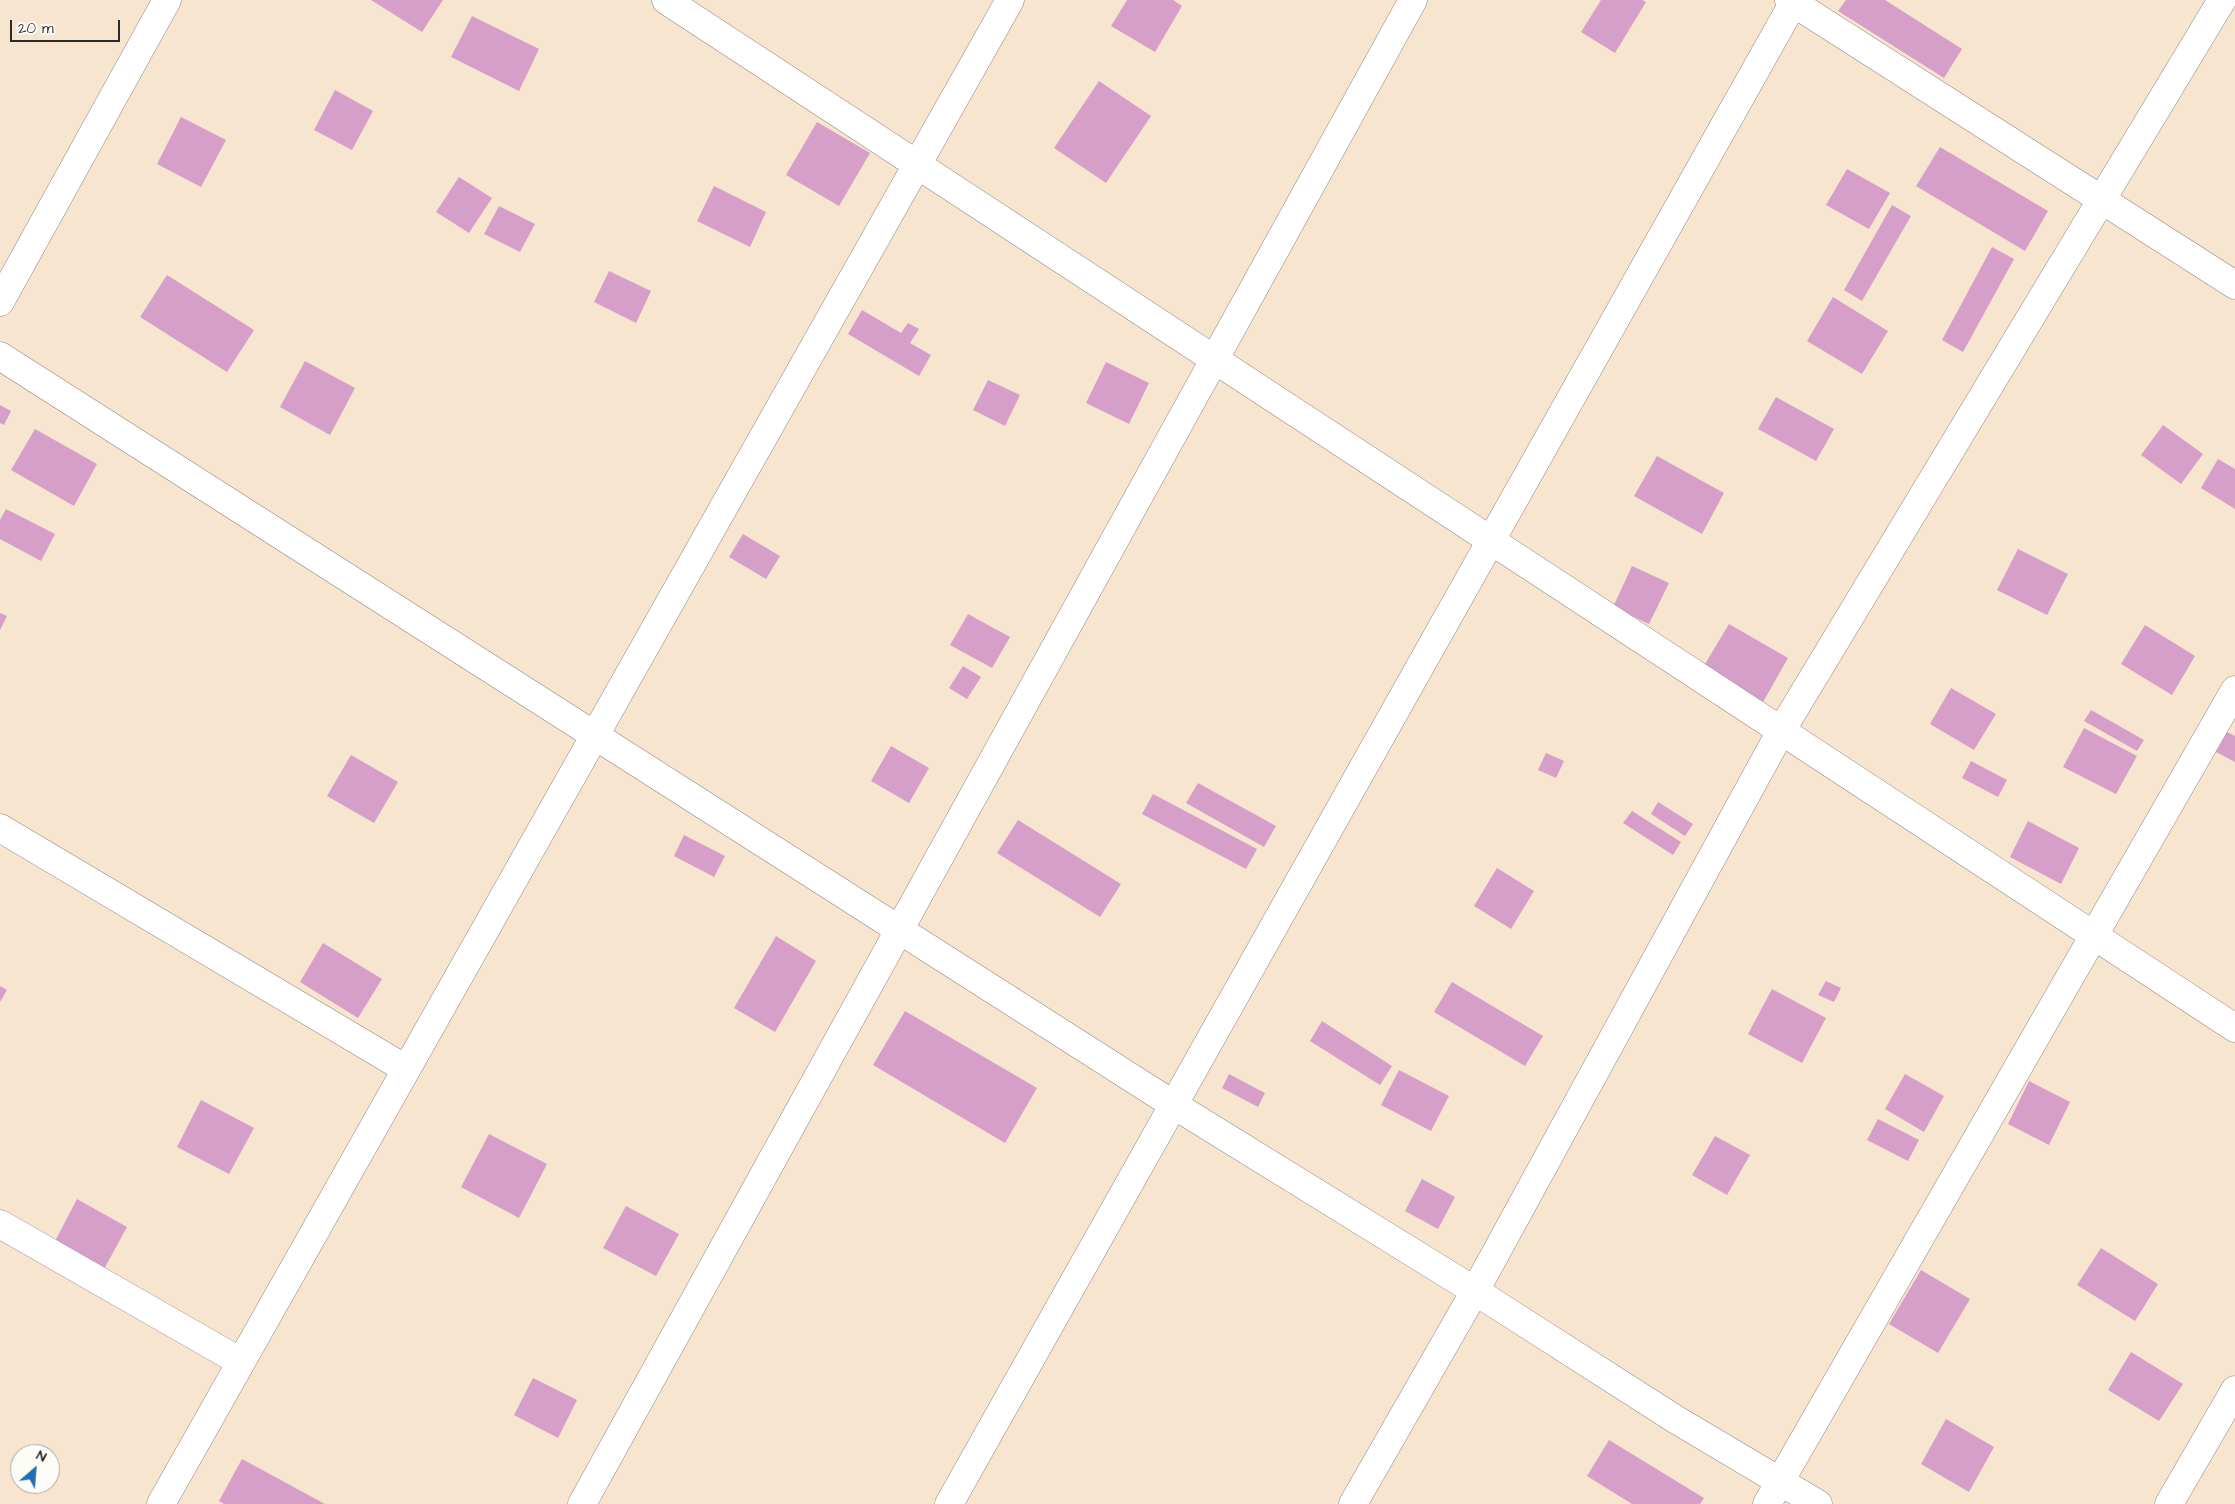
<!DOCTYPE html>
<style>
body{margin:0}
#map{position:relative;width:2235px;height:1504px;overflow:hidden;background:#f7e5d0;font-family:"Architects Daughter",sans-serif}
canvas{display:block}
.north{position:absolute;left:10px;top:1444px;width:50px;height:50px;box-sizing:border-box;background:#fdfcf7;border:1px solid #a9a8a5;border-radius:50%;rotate:27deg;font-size:14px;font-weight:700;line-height:20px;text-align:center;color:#2b2b2b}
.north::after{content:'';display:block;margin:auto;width:18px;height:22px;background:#1f6fb2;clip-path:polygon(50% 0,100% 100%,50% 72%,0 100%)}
.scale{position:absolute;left:10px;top:20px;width:110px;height:22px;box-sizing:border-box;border:2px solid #2b2b2b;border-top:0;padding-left:6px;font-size:15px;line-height:18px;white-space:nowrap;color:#2b2b2b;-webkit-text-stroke:4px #fdfcf7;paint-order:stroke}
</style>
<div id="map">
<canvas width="2235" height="1504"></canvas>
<div class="north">N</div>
<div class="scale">20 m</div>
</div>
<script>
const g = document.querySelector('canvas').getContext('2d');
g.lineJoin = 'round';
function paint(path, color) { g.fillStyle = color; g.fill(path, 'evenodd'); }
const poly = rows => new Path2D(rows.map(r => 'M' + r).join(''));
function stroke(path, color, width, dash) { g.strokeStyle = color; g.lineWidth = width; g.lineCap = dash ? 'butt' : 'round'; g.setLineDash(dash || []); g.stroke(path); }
const building = poly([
 [371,0,443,0,422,32],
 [1127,0,1173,0,1182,6,1155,52,1111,26],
 [1601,0,1642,0,1646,2,1615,53,1581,32],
 [1846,0,1885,0,1962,49,1944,78,1838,11],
 [472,16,539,49,519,91,451,57],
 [1099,81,1151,116,1106,183,1054,148],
 [335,90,373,111,352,150,314,130],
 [181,117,226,140,201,187,157,164],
 [817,122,870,153,839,206,786,175],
 [1940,147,2048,211,2025,251,1916,186],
 [1847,169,1890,193,1869,229,1826,205],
 [459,177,492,198,469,233,436,212],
 [714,186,766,212,750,247,697,221],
 [1892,205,1911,216,1862,301,1844,290],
 [499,206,535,224,520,252,484,234],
 [1992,247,2014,259,1963,352,1942,340],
 [609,271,651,291,636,323,594,302],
 [167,275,254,330,227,372,140,317],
 [1833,297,1888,331,1862,374,1807,341],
 [862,310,901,333,908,323,919,329,910,343,931,355,919,376,848,334],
 [305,361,355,388,330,435,280,407],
 [1106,362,1149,383,1129,424,1086,403],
 [988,380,1020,395,1005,426,973,410],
 [1776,397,1834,429,1816,461,1758,429],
 [0,405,11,411,4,425,0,423],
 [2163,425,2203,454,2181,484,2141,455],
 [35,429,97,464,74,506,11,470],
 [1657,456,1724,493,1702,534,1634,496],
 [2218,459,2235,469,2235,509,2201,488],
 [6,509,55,534,41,561,0,539,0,520],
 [743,534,780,556,766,579,729,557],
 [2018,549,2068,574,2047,615,1997,590],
 [1632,566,1669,583,1649,624,1613,607],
 [0,613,7,616,0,630],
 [968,614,1010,637,992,668,950,645],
 [1729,624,1788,658,1762,704,1702,669],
 [2145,625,2195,656,2172,695,2121,664],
 [963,666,981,677,967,699,949,688],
 [1951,688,1996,714,1974,750,1930,724],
 [2091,710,2144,740,2137,751,2084,721],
 [2084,728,2137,756,2116,794,2063,767],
 [2227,732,2235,736,2235,762,2216,752],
 [891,746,929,768,909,803,871,781],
 [1546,753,1564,761,1556,778,1538,770],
 [351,755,398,782,374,823,327,796],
 [1971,761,2007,780,1998,797,1962,778],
 [1198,783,1276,826,1264,847,1186,803],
 [1153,794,1257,849,1246,869,1142,814],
 [1658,802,1693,824,1685,836,1651,814],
 [1632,811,1681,842,1673,855,1623,823],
 [1018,820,1121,884,1100,917,997,853],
 [2028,821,2079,848,2061,884,2010,857],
 [684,835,725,856,714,877,674,856],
 [1497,868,1534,891,1511,929,1474,906],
 [776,936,816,961,775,1032,734,1008],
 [323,943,382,979,358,1018,300,982],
 [1826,981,1841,988,1834,1002,1818,995],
 [1452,982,1543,1036,1525,1066,1434,1012],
 [0,986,7,990,0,1002],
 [1772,989,1826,1018,1802,1063,1748,1034],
 [905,1011,1037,1088,1005,1143,873,1065],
 [1322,1021,1392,1066,1380,1085,1310,1041],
 [1399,1070,1449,1096,1431,1131,1381,1105],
 [1229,1074,1265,1093,1258,1107,1222,1088],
 [1905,1074,1944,1096,1924,1132,1885,1109],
 [2029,1081,2070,1102,2049,1145,2008,1124],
 [201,1100,254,1128,229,1174,177,1147],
 [1878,1119,1919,1140,1908,1161,1867,1140],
 [489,1134,547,1164,519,1218,461,1187],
 [1715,1136,1750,1155,1727,1195,1692,1175],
 [1422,1179,1455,1197,1438,1229,1405,1211],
 [77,1199,127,1227,103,1271,53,1245],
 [626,1206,679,1234,656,1276,603,1248],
 [2101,1248,2158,1284,2135,1321,2077,1285],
 [1921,1270,1970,1299,1938,1353,1889,1324],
 [2131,1352,2183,1384,2159,1421,2108,1390],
 [533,1378,577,1400,558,1438,514,1415],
 [1946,1419,1994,1447,1969,1492,1921,1464],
 [1609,1440,1704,1498,1700,1504,1632,1504,1587,1476],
 [242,1459,325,1504,224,1504,219,1501]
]);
const street = poly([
 [666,0,2235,1028],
 [1789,0,2235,285],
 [0,302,167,0],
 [0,356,1174,1105,1475,1291,1675,1419,1818,1504],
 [0,828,406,1069],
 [0,1224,241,1362],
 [161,1504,1010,0],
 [582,1504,1413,0],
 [949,1504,1795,0],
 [1353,1504,1475,1291,1781,731,2222,0],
 [1767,1504,2235,690],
 [2169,1504,2235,1390]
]);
paint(building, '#d59fca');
stroke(street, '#91887e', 29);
stroke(street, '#fff', 28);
</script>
